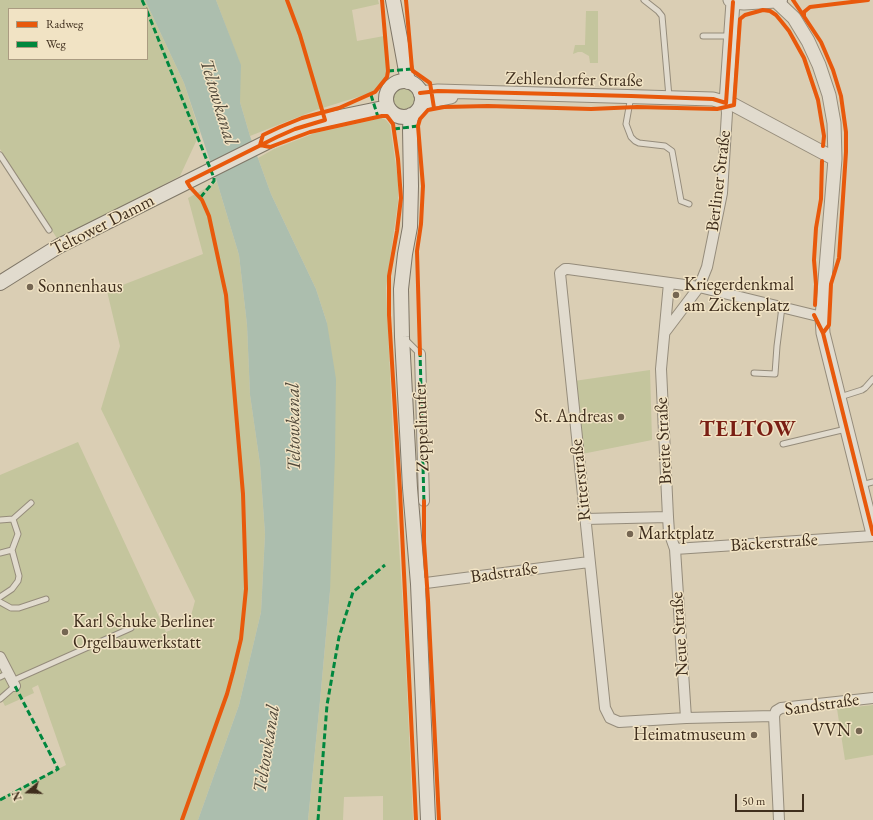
<!DOCTYPE html>
<meta charset="utf-8">
<style>
body{margin:0}
#map{position:relative;width:873px;height:820px;overflow:hidden;background:#daceb4;font-family:"EB Garamond",serif}
canvas{display:block}
.legend{position:absolute;left:8px;top:8px;width:140px;height:52px;box-sizing:border-box;background:#f1e3c4;border:1px solid #aa9b81;margin:0;padding:5px 7px;list-style:none;font-size:12px;color:#3f2e1d}
.legend li{display:flex;align-items:center;gap:8px;height:20px}
.legend b{width:20px;border:1px solid #aa9b81}
.north{position:absolute;left:8px;top:772px;width:40px;height:40px;-webkit-text-stroke:3px #f1e3c4;paint-order:stroke;rotate:251deg;font-size:11px;font-weight:700;line-height:16px;text-align:center;color:#3f2e1d}
.north::after{content:'';display:block;margin:auto;width:14px;height:18px;background:#3f2e1d;clip-path:polygon(50% 0,100% 100%,50% 72%,0 100%)}
.scale{position:absolute;left:735px;top:794px;width:69px;height:18px;box-sizing:border-box;border:2px solid #3f2e1d;border-top:0;padding-left:5px;font-size:12px;line-height:14px;white-space:nowrap;color:#3f2e1d;-webkit-text-stroke:3px #f1e3c4;paint-order:stroke}
</style>
<div id="map">
<canvas width="873" height="820"></canvas>
<ul class="legend">
<li><b style="height:5px;background:#e8590c"></b>Radweg</li>
<li><b style="height:5px;background:#00873e"></b>Weg</li>
</ul>
<div class="north">N</div>
<div class="scale">50 m</div>
</div>
<script>
const g = document.querySelector('canvas').getContext('2d');
g.lineJoin = 'round';
function paint(path, color) { g.fillStyle = color; g.fill(path, 'evenodd'); }
const poly = rows => new Path2D(rows.map(r => 'M' + r).join(''));
function stroke(path, color, width, dash) { g.strokeStyle = color; g.lineWidth = width; g.lineCap = dash ? 'butt' : 'round'; g.setLineDash(dash || []); g.stroke(path); }
function drawText(font, color, halo, rows, align = 'center') {
  g.font = font + ' "EB Garamond",serif'; g.lineWidth = 3; g.setLineDash([]); g.textBaseline = 'middle'; g.strokeStyle = halo; g.fillStyle = color; for (const [text, x, y, turn = 0] of rows) {
    g.save(); g.translate(x, y); g.rotate((+turn || 0) * Math.PI / 180); g.textAlign = isNaN(turn) ? turn : align; if (halo) g.strokeText(text, 0, 0); g.fillText(text, 0, 0); g.restore();
  }
}
const green = poly([
 [0,0,145,0,184,83,200,133,180,176,58,240,0,149],
 [9,9,147,9,147,59,9,59],
 [216,0,378,0,379,4,352,10,357,41,384,36,387,76,374,92,316,110,250,136,240,102,240,64],
 [586,11,598,11,598,63,590,63,589,56,582,52,578,52,573,54,575,45,585,45],
 '393 99a11 11 0 1 1 22 0a11 11 0 1 1-22 0Z',
 [382,118,386,120,390,125,398,180,398,202,386,288,396,499,404,624,413,820,383,820,383,796,344,797,343,820,308,820,320,701,330,591,327,323,316,289,271,194,258,158,274,149,315,133],
 [217,182,239,255,247,325,250,395,260,464,265,534,261,612,239,705,198,820,0,820,0,798,66,765,38,685,32,688,34,693,5,706,0,696,0,475,78,442,166,632,189,623,195,601,101,409,120,346,107,291,203,254,188,198],
 [650,370,652,440,582,454,574,381],
 [873,705,873,755,845,760,837,709]
]);
const water = poly([
 [145,0,216,0,241,65,240,102,250,136,271,194,316,289,327,323,336,379,335,455,330,591,320,701,308,820,198,820,239,705,261,612,265,534,260,464,250,395,247,325,239,255,217,182,184,83]
]);
const service = poly([
 [644,0,658,11,662,16,669,97],
 [703,36,730,36],
 [631,96,626,124,631,137,635,141,639,143,665,146,672,151,681,201,689,204],
 [0,155,49,230],
 [405,339,420,354],
 [754,373,775,374,777,346,782,307],
 [840,397,862,390,865,388,873,379],
 [783,444,846,429],
 [861,485,873,482],
 [0,520,13,519,31,503],
 [0,553,12,550],
 [0,597,12,589,18,581,19,576,12,550,18,534,13,519],
 [0,602,11,608,19,608,46,599],
 [0,677,8,673],
 [12,681,131,628],
 [0,699,15,686]
]);
const minor = poly([
 [669,283,661,369,668,517,669,532,675,549,686,718],
 [665,332,699,287,707,267,722,193,727,113,726,103],
 [420,354,424,501],
 [585,519,668,517],
 [675,549,873,536],
 [418,584,589,562],
 [0,657,15,686],
 [774,716,686,718,619,722,610,718,605,708,560,273,565,269,568,269,699,287,822,317],
 [779,820,774,716,776,711,781,708,873,698]
]);
const tertiary = poly([
 [730,0,733,2,744,3,776,1,794,18,808,41,819,65,829,95,834,123,835,159,822,317,823,333,873,534],
 [420,93,438,91,713,99,734,105,835,159],
 [421,103,451,97],
 [726,103,733,2]
]);
const secondary = poly([
 [393,0,408,82],
 [776,0,780,0],
 '386 99a18 18 0 1 1 36 0a18 18 0 1 1-36 0Z',
 [411,115,410,128,411,186,410,227,405,254,401,289,402,337,410,488,418,584,428,820],
 [0,283,59,246,277,137,295,129,325,120,388,107]
]);
const quiet = poly([
 [142,0,146,9],
 [147,11,214,178,214,181,200,198],
 [388,71,412,69],
 [371,95,378,117],
 [394,129,418,126],
 [420,351,424,504],
 [0,800,58,769,15,686],
 [318,820,327,705,339,637,353,592,385,565]
]);
const cycleway = poly([
 [382,0,388,71,387,77,375,92,339,108,302,118,280,127,263,135,260,145,270,147,310,132,382,116,387,116,393,124,398,159,401,198,397,231,389,276,389,315,400,491,416,820],
 [406,0,412,69,413,71,430,83,434,108],
 [793,0,821,42,833,70,841,96,846,132,846,152,839,258,831,284,829,325,823,333],
 [804,16,804,12,810,7,868,0],
 [420,93,438,91,631,96,713,99,726,103,733,2],
 [815,305,816,284,814,260,816,228,821,199,822,161],
 [814,315,823,333,873,534],
 [420,354,417,251,421,224,423,186,418,126,420,119,428,110,444,107,488,106,591,109,637,107,717,109,734,105,740,19,745,15,763,10,770,11,776,15,781,21,789,31,804,58,818,100,824,136,823,146],
 [424,501,424,542,428,600,439,820],
 [182,820,227,694,233,672,241,639,246,589,243,494,226,295,209,216,202,200,190,187,187,182,277,137,295,129,325,120,300,35,287,0]
]);
const markers = [
 [30,287,4,"#756652"],
 [676,295,4,"#756652"],
 [621,417,4,"#756652"],
 [630,534,4,"#756652"],
 [65,632,4,"#756652"],
 [859,731,4,"#756652"],
 [754,735,4,"#756652"]
];
const streetNames = [
 ["Zehlendorfer Straße",574,80,1],
 ["Berliner Straße",719,181,-83],
 ["Teltower Damm",103,225,-27],
 ["Zeppelinufer",422,427,-92],
 ["Breite Straße",664,441,-93],
 ["Ritterstraße",581,480,-96],
 ["Bäckerstraße",774,543,-4],
 ["Badstraße",504,573,-8],
 ["Neue Straße",680,634,-94],
 ["Sandstraße",822,705,-8]
];
const poiNames = [
 ["Kriegerdenkmal",684,285],
 ["am Zickenplatz",684,306],
 ["Sonnenhaus",38,287],
 ["St. Andreas",613,417,"right"],
 ["Marktplatz",638,534],
 ["Karl Schuke Berliner",73,622],
 ["Orgelbauwerkstatt",73,643],
 ["VVN",851,731,"right"],
 ["Heimatmuseum",746,735,"right"]
];
const waterNames = [
 ["Teltowkanal",218,102,73],
 ["Teltowkanal",294,427,-91],
 ["Teltowkanal",267,749,-81]
];
const districtNames = [
 ["TELTOW",748,430]
];
paint(green, '#c4c59d');
paint(water, '#acbeae');
stroke(service, '#958c7b', 7);
stroke(minor, '#958c7b', 12);
stroke(tertiary, '#958c7b', 15);
stroke(secondary, '#7f7667', 16);
stroke(service, '#e1dbce', 5);
stroke(minor, '#e1dbce', 10);
stroke(tertiary, '#e1dbce', 13);
stroke(secondary, '#e1dbce', 14);
stroke(quiet, '#00873e', 3, [6, 3]);
stroke(cycleway, '#e8590c', 4);
for (const [x, y, r, color] of markers) { const dot = new Path2D(); dot.arc(x, y, r, 0, 2 * Math.PI); g.fillStyle = color; g.fill(dot); stroke(dot, '#f1e3c4', 1.5); }
drawText('18px', '#3f2e1d', '#f1e3c4', streetNames);
drawText('18px', '#3f2e1d', '#f1e3c4', poiNames, 'left');
drawText('italic 19px', '#51493a', '#f1e3c4', waterNames);
g.letterSpacing = '1px';
drawText('bold 22px', '#7a1f14', '#f1e3c4', districtNames);
g.letterSpacing = '0px';
</script>
